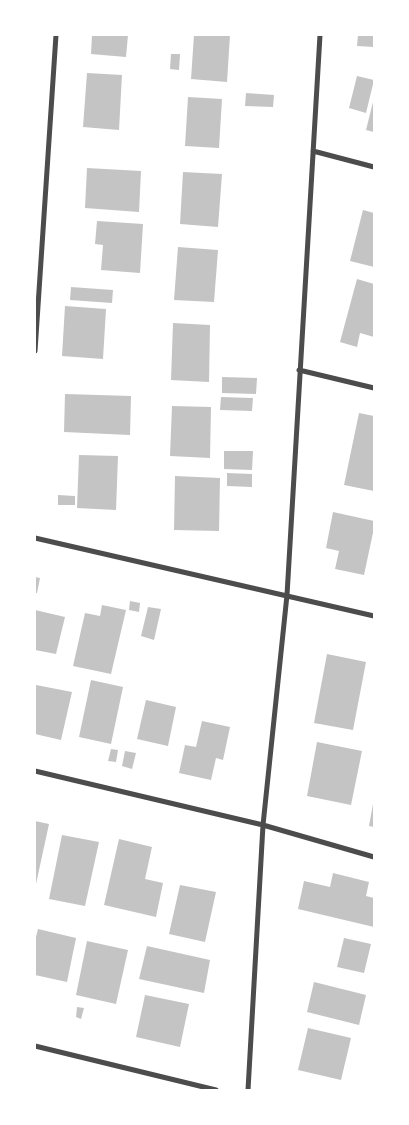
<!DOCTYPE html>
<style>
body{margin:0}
#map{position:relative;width:409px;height:1125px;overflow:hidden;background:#fff;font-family:"Noto Sans",sans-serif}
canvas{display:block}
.frame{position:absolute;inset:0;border:36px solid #fff;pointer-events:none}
</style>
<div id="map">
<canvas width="409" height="1125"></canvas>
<div class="frame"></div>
</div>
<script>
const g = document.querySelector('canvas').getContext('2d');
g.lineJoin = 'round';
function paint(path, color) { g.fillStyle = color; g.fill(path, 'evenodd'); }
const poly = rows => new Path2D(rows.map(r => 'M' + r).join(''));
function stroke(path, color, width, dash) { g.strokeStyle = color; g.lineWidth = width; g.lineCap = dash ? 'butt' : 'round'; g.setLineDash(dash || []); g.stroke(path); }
const building = poly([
 [92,35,128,35,126,57,91,54],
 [194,35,230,35,227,82,191,79],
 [358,35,374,35,374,47,357,46],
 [171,54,180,54,179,70,170,69],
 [87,73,122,75,119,130,83,127],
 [357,76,374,80,366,113,349,108],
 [246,93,274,95,273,107,245,106],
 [188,97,222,99,219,148,185,146],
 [373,102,374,103,374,132,366,130],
 [87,168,141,171,139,212,85,208],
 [183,172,222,174,218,227,180,224],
 [363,210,374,213,374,267,350,261],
 [97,221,143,224,140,273,101,270,103,245,95,244],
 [178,247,218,250,214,302,174,300],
 [357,279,374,284,374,337,360,333,357,347,340,342],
 [71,287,113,290,112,303,70,300],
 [65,306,106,309,103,359,62,356],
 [173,323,210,325,209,382,171,380],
 [222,377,257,378,256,394,222,393],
 [65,394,131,396,130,435,64,432],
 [221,397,253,398,252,411,220,410],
 [172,406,211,407,210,458,170,456],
 [359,413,374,416,374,491,344,485],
 [224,451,253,451,252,470,224,469],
 [79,455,118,456,116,510,77,508],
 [227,473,252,474,252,487,227,486],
 [175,476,220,478,219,531,174,530],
 [58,495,75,496,75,505,58,505],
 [333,512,374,521,374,528,364,575,335,569,339,551,326,548],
 [35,577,40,578,37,593,35,593],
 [130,601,140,603,139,612,129,610],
 [102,605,126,610,111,674,73,666,85,613,100,616],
 [148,607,161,609,154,640,141,636],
 [35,610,65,617,56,654,35,650],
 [327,654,366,662,353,730,314,723],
 [91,680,123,687,111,744,79,737],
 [36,685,72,692,61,740,35,734],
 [146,700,176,707,168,746,137,739],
 [202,721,230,727,223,760,216,758,211,780,179,773,185,745,196,747],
 [317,742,362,751,351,805,307,796],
 [111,749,118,750,116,762,108,761],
 [125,751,136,753,132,769,122,766],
 [373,804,374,804,374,827,369,826],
 [35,821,49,824,36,884,35,884],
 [62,835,99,842,85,906,49,899],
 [119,839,152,847,145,879,163,883,156,917,104,905],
 [333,873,369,882,366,896,374,898,374,927,298,909,304,881,330,887],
 [180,885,216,892,205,942,169,934],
 [38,929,76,938,67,982,35,975,35,941],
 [344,938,371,944,364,973,337,967],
 [87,941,128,950,116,1004,76,995],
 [147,946,210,960,204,993,139,979],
 [314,982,366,995,359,1025,307,1012],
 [145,995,189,1004,180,1047,136,1037],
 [77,1007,84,1008,81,1019,76,1017],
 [308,1028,351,1038,341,1080,298,1070]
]);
const minor = poly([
 [313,151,374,167],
 [35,351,56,35],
 [299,370,374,388],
 [35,538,374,616],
 [35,771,263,825,374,857],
 [35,1046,216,1090],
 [248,1090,263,825,287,595,320,35]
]);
paint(building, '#c4c4c4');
stroke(minor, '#4c4c4c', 5);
</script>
